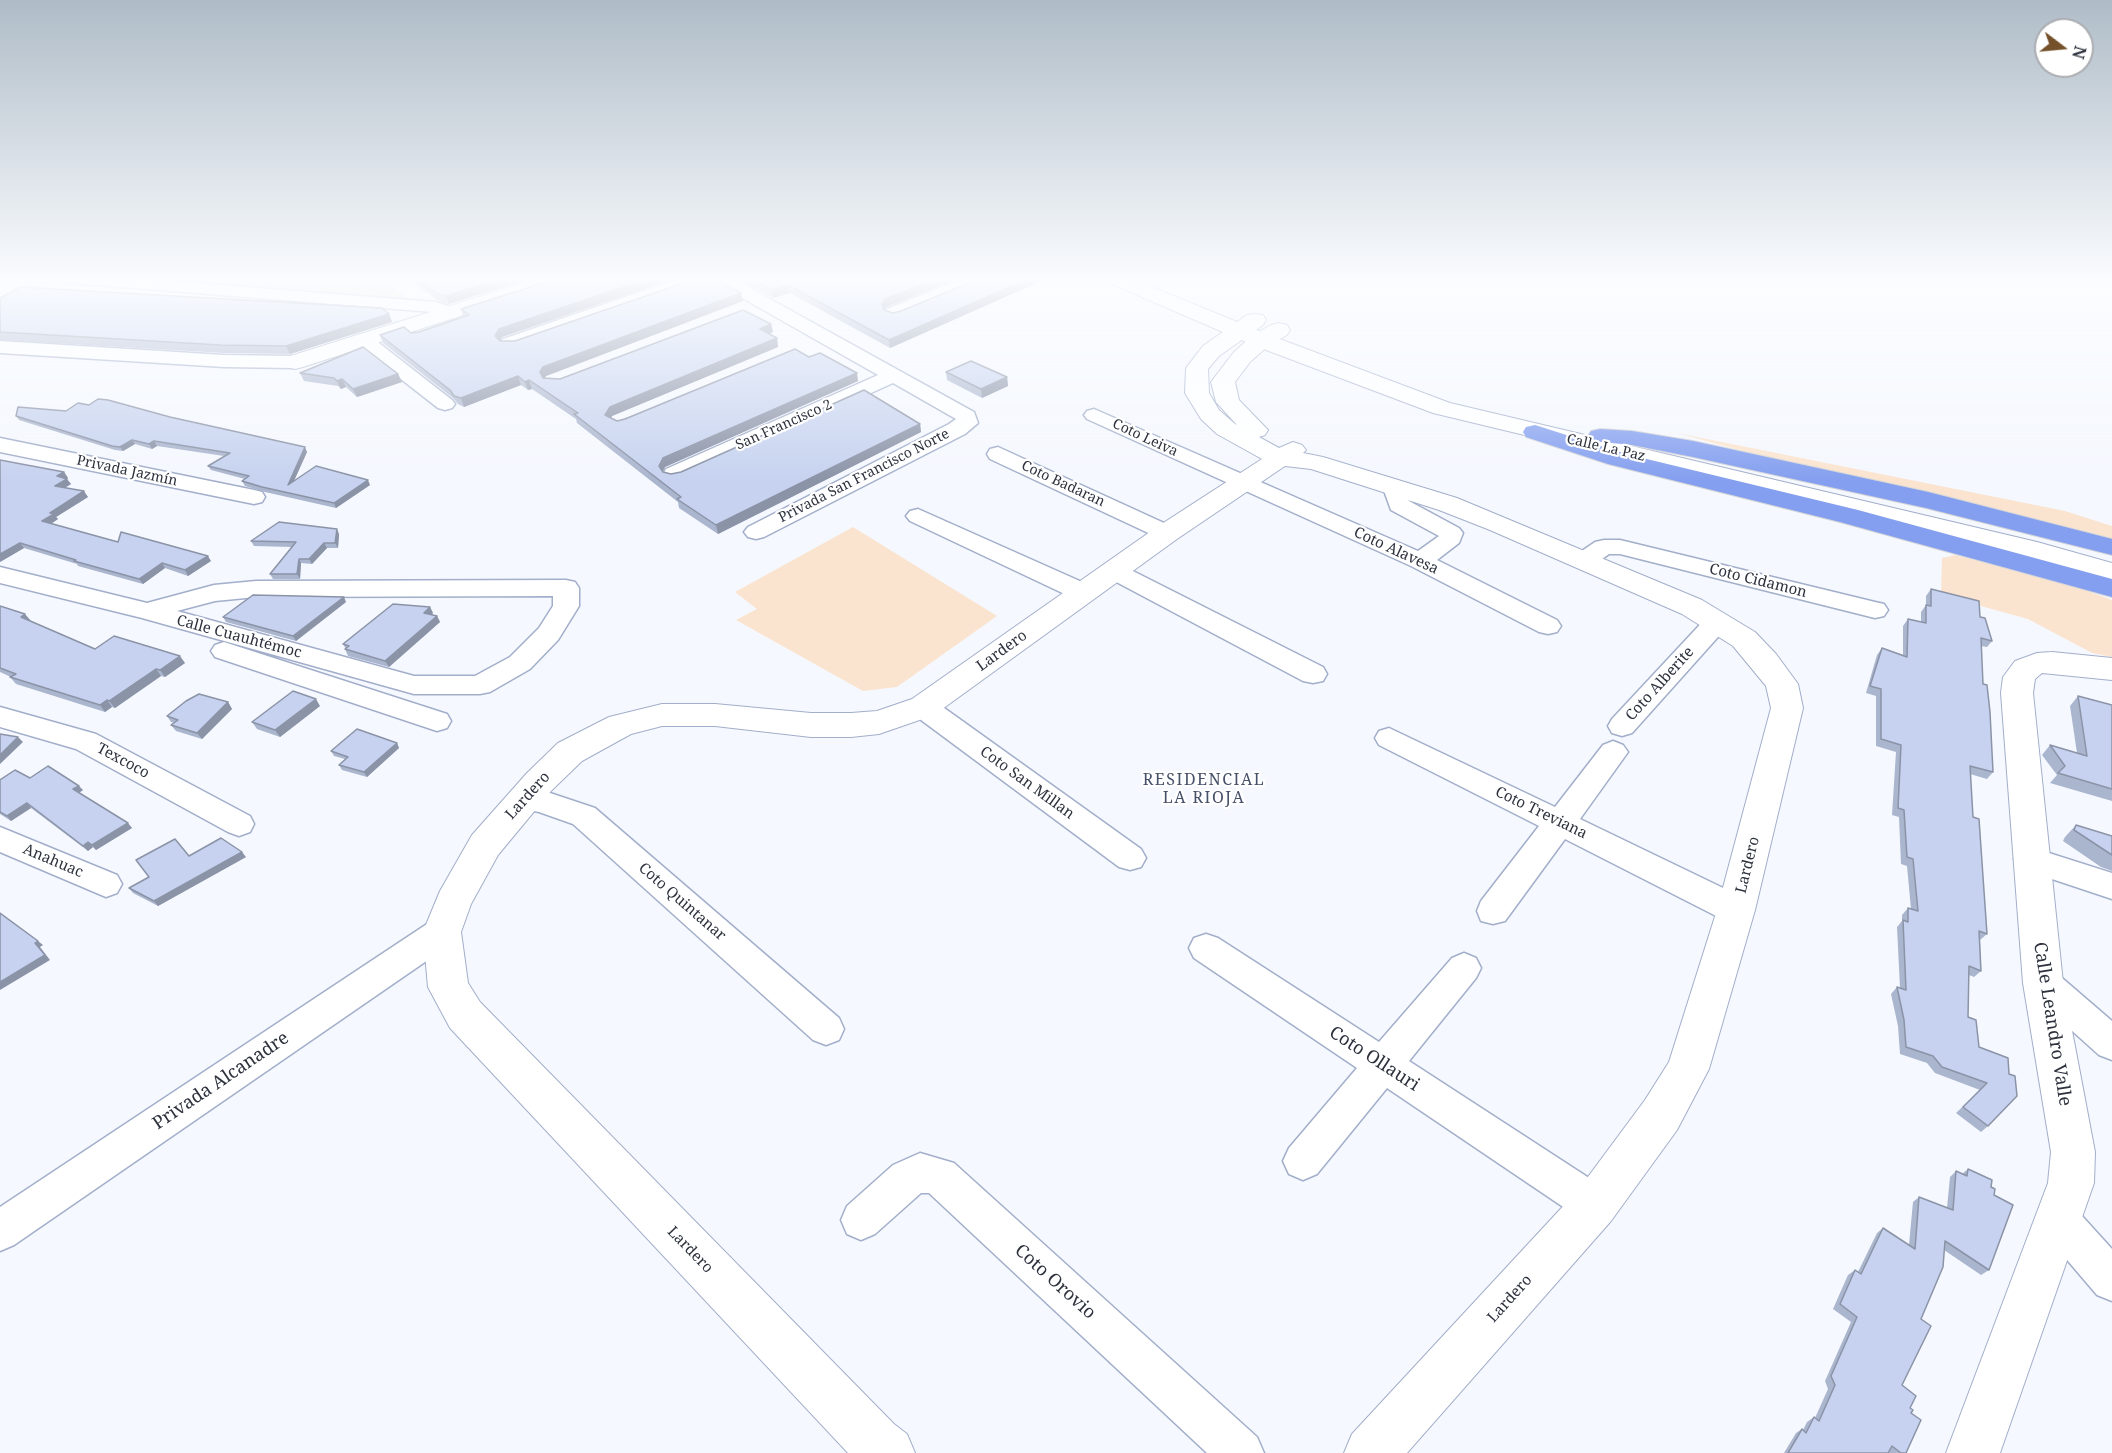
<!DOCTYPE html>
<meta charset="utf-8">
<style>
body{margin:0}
#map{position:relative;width:2112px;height:1453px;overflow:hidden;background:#f5f8fe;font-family:"Noto Serif",serif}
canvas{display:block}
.north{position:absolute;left:2034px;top:18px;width:60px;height:60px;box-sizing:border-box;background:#fff;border:2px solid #abadb1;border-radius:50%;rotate:106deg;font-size:16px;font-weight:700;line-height:24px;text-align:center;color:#2d323d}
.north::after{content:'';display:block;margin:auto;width:21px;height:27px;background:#74512a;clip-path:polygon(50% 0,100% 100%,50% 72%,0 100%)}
</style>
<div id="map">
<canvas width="2112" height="1453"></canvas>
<div class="north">N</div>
</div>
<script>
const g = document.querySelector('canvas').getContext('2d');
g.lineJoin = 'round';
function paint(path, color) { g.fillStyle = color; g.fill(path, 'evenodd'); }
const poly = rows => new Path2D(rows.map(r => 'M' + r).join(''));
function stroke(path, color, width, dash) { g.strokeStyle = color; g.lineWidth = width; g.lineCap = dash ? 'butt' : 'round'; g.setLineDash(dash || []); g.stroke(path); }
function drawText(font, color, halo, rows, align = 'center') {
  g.font = font + ' "Noto Serif",serif'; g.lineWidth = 4.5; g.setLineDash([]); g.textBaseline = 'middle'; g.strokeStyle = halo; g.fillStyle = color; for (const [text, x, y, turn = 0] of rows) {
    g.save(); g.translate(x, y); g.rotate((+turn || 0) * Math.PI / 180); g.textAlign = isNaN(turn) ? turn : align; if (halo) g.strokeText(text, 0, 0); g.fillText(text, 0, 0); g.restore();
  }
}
const green = poly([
 [128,278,380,278,412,301],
 [1677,433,2065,511,2112,526,2112,541,1841,478],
 [853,527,997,616,897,687,863,691,736,620,757,609,735,592],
 [1955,555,2069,584,2112,600,2112,657,2092,653,2028,619,1941,595,1942,558]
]);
const minor = poly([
 [61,278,131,278,436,302,457,309,459,313,457,317,450,319,433,312,70,283,64,282,61,278],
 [681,278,706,278,703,282,517,347,503,347,500,343,503,339,681,278],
 [712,278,732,278,974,412,978,423,965,434,764,537,756,539,748,537,744,532,748,527,949,424,956,419,893,383,682,479,674,481,666,479,663,474,666,469,878,375,714,282,712,278],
 [964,278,987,278,984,282,901,317,894,319,887,317,885,313,887,309,964,278],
 [363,334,370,336,452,400,455,404,452,408,445,410,438,408,356,344,353,340,356,336,363,334],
 [0,341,224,355,295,356,302,358,305,362,302,366,295,368,224,367,0,353,0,341],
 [1094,409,1418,551,1439,536,1391,510,1383,488,1386,483,1394,481,1402,483,1409,501,1459,528,1463,533,1459,543,1437,560,1557,620,1561,626,1557,632,1548,634,1539,632,1411,566,1087,419,1084,415,1087,411,1094,409],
 [0,438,254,490,262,492,265,497,262,502,254,504,0,452,0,438],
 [998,447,1175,528,1179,533,1175,538,1167,540,1159,538,990,459,987,454,990,449,998,447],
 [918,509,1091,586,1095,592,1091,598,1082,600,1073,598,910,521,906,516,910,511,918,509],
 [1604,540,1620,540,1875,602,1884,604,1888,610,1884,616,1875,618,1620,554,1609,554,1594,565,1585,567,1576,565,1573,560,1576,555,1595,542,1604,540],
 [1114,563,1123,566,1323,667,1327,674,1323,681,1313,683,1303,681,1105,576,1102,571,1105,566,1114,563],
 [0,567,147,603,214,585,256,581,566,580,575,582,579,588,579,606,558,640,530,669,490,692,480,694,414,694,142,618,0,583,0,567],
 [553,596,553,606,539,628,510,657,475,676,414,676,177,611,215,601,256,597,553,596],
 [1717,614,1726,616,1730,622,1726,628,1632,733,1622,736,1612,733,1608,726,1612,719,1708,616,1717,614],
 [224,642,447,714,451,721,447,728,437,731,215,657,211,651,215,645,224,642],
 [923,697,933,700,1141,849,1146,858,1141,867,1130,870,1119,867,913,714,909,707,913,700,923,697],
 [0,707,96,734,250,816,254,824,250,832,239,836,228,832,76,749,0,727,0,707],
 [1389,728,1555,807,1603,745,1613,741,1623,745,1628,752,1623,759,1580,819,1748,900,1752,910,1748,920,1736,923,1724,920,1565,839,1505,921,1493,924,1481,921,1477,911,1481,901,1539,826,1379,745,1375,738,1379,731,1389,728],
 [524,788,541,790,595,808,839,1018,844,1029,839,1040,826,1045,813,1040,573,824,539,812,513,807,509,799,513,791,524,788],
 [0,827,117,875,122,884,117,893,106,897,0,852,0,827],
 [2030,847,2112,873,2112,899,2019,868,2014,859,2019,850,2030,847],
 [442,918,454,922,459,932,454,942,14,1245,0,1251,0,1207,430,922,442,918],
 [1206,934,1218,938,1379,1042,1452,958,1464,953,1476,958,1481,968,1476,978,1409,1061,1609,1191,1615,1205,1609,1219,1595,1225,1581,1219,1387,1088,1317,1174,1303,1180,1289,1174,1283,1161,1289,1148,1357,1068,1194,958,1189,948,1194,938,1206,934],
 [2043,968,2055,972,2112,1021,2112,1060,2099,1055,2031,994,2026,983,2031,972,2043,968],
 [920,1153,954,1163,1257,1437,1264,1453,1207,1453,929,1193,921,1193,875,1234,861,1240,847,1234,841,1220,847,1206,893,1165,920,1153],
 [2059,1200,2073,1206,2112,1249,2112,1301,2097,1295,2045,1234,2039,1220,2045,1206,2059,1200]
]);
const tertiary = poly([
 [539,278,568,278,565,282,303,367,295,369,287,367,284,362,287,357,539,278],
 [1255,314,1263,315,1266,320,1263,325,1219,356,1208,369,1209,393,1219,410,1235,424,1237,425,1216,402,1211,382,1234,352,1253,335,1271,325,1279,323,1287,325,1290,330,1287,335,1269,345,1250,362,1235,382,1239,400,1268,430,1265,435,1259,437,1279,448,1293,442,1302,445,1306,450,1303,453,1323,457,1457,498,1702,600,1755,632,1776,654,1798,684,1803,708,1755,910,1709,1069,1677,1130,1611,1221,1407,1453,1344,1453,1352,1434,1579,1189,1645,1100,1669,1062,1717,910,1771,708,1766,686,1733,646,1682,614,1490,530,1439,510,1311,469,1285,466,1177,539,934,715,879,734,851,737,811,737,715,726,662,726,631,734,582,761,551,791,498,855,471,904,461,932,468,983,480,1002,894,1424,907,1434,915,1453,848,1453,450,1028,428,987,423,932,440,891,472,835,527,773,558,743,609,717,662,704,715,704,811,713,851,713,877,711,912,699,1157,527,1262,459,1217,434,1201,419,1185,393,1186,368,1203,346,1247,315,1255,314],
 [2052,652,2112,658,2112,680,2042,673,2035,679,2033,693,2063,983,2095,1152,2094,1183,2000,1453,1946,1453,2048,1183,2051,1152,2023,983,2001,693,2003,677,2015,661,2037,653,2052,652]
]);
const secondary = poly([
 [1104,278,1130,278,1269,335,1450,403,2037,542,2112,563,2112,581,2019,554,1433,413,1253,345,1107,282,1104,278]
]);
const trunk = poly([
 [1535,425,1626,454,1858,510,2112,579,2112,597,1840,522,1608,464,1526,437,1523,432,1526,427,1535,425],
 [1600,429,1632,431,1693,441,1928,492,2112,539,2112,555,1926,508,1693,457,1632,445,1591,441,1588,436,1591,431,1600,429]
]);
const wall = poly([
 [408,278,533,278,449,304,439,301,409,280],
 [559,278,676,278,502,337,500,341,515,341,741,293,743,301,546,376,545,378,560,379,771,324,773,332,769,334,777,338,778,347,612,416,611,418,617,421,809,357,858,381,665,467,663,472,671,474,920,424,921,432,718,534,679,508,678,502,577,423,576,419,532,389,528,390,521,385,464,407,458,404,453,398,383,343,380,335,411,333,419,332,463,317,461,309],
 [736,278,824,278,831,279,839,278,960,278,886,307,884,310,893,313,901,311,981,278,1048,278,890,348,790,293,773,298],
 [0,298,389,314,392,322,290,354,224,353,0,340],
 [946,372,1007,377,1008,386,982,398,947,380],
 [300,373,398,374,402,382,357,397,346,387,341,389,338,386,304,381],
 [66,411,170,417,307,452,294,480,370,485,336,508,265,492,245,486,242,481,245,479,211,470,208,466,224,456,157,446,152,449,135,444,123,451,115,450,19,420,16,416],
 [64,472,68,478,66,479,71,484,65,488,88,497,56,517,58,519,51,524,118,542,211,561,188,576,165,568,143,584,78,566,77,564,24,548,0,562],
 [339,534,338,548,327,548,312,564,301,563,300,579,273,579,270,574,292,547,254,546,251,541],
 [1931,589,1980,617,1992,641,1987,647,1981,646,1983,684,1993,772,1987,779,1970,774,1973,817,1987,934,1980,940,1981,971,1974,977,1969,975,1968,1017,1979,1047,2008,1058,1988,1126,1981,1132,1956,1113,1980,1090,1935,1073,1927,1063,1900,1054,1898,1026,1891,994,1897,987,1900,988,1897,927,1902,921,1902,915,1908,908,1911,909,1907,866,1901,864,1899,817,1892,815,1896,752,1876,746,1876,696,1866,693,1877,655,1882,648,1903,655,1903,626,1908,619,1921,622,1921,612,1926,605,1926,596],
 [346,602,296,641,226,622,223,617],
 [0,606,31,621,95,649,185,663,165,677,161,676,115,708,112,707,105,712,16,684,10,677,11,677,0,672],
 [430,607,433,613,431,615,437,616,440,622,389,667,348,656,345,649,346,649,343,644],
 [2078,696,2112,705,2112,801,2050,783,2057,775,2042,755,2050,745,2077,753,2070,706],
 [228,702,232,709,202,739,176,731,171,725,174,723,171,722,167,716],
 [320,706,280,737,257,729,252,722],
 [397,743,399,748,367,777,342,770,339,765,345,759,334,756,331,751],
 [30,778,83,790,79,793,132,828,96,850,93,847,88,851,31,808,11,821,0,814,0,780],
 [2076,825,2112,836,2112,871,2101,867,2063,841,2065,837],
 [189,856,246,857,158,906,133,893,129,888],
 [1968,1169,1989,1270,1981,1275,1944,1250,1921,1319,1902,1385,1911,1413,1906,1453,1784,1453,1796,1433,1802,1429,1803,1430,1807,1422,1814,1417,1815,1418,1828,1389,1825,1381,1851,1322,1833,1309,1848,1275,1855,1270,1858,1272,1877,1233,1883,1228,1909,1245,1913,1202,1919,1197,1947,1208,1950,1177,1956,1171,1962,1174]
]);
const shadedWall = poly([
 [505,278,533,278,449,304,446,296],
 [650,278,676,278,502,337,498,344,495,336,499,329],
 [939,278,960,278,886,307,883,312,882,304,885,299],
 [1030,278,1048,278,890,348,889,340],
 [788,285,790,293,773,298,772,290],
 [741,293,743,301,546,376,543,381,540,372,543,367],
 [389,314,392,322,290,354,286,346],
 [771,324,773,332,762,337,760,329],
 [777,338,778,347,612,416,607,424,605,415,610,407],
 [857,373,858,381,665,467,661,475,659,466,663,458],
 [398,374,402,382,357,397,353,389],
 [518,376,521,385,464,407,461,398],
 [1007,377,1008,386,982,398,981,389],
 [342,379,346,387,341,389,337,381],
 [529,380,532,389,528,390,525,382],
 [920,424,921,432,718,534,716,525],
 [132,440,135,444,123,451,120,447],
 [154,441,157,446,152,449,149,444],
 [305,447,307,452,290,490,288,485],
 [64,472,68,478,61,482,57,476],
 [67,479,71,484,59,491,55,486],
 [368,480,370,485,336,508,334,503],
 [84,491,88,497,56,517,58,519,46,527,42,521,50,513],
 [337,529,339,534,338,548,335,543],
 [20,543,24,548,0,562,0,554],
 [324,543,327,548,312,564,309,559],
 [208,556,211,561,188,576,185,570],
 [299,559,301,563,300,579,297,574],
 [162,563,165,568,143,584,139,579],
 [344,597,346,602,296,641,293,636],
 [430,607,433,613,427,619,424,613],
 [25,614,31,621,21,617],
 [437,616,440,622,389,667,385,661],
 [180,656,185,663,165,677,160,670],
 [156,669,161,676,115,708,109,701],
 [316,699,320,706,280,737,275,730],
 [107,700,112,707,105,712,100,705],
 [228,702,232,709,202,739,197,733],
 [18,737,23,742,0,764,0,755],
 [397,743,399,748,367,777,364,772],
 [79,786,83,790,77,794,73,789],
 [27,803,31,808,11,821,7,816],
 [128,823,132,828,96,850,92,845],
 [88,842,93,847,88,851,83,846],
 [242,852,246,857,158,906,154,901],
 [38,941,43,945,40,947,50,960,0,990,0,982,35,943]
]);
const building = poly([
 [414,278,505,278,446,296,436,293,414,278],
 [559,278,650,278,499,329,495,336,500,341,515,341,698,278,714,278,741,293,543,367,540,372,543,378,560,379,743,310,771,324,760,329,777,338,610,407,605,415,617,421,625,419,795,349,809,357,820,353,857,373,663,458,659,466,663,472,671,474,681,472,864,390,920,424,716,525,677,499,681,497,574,414,578,413,529,380,525,382,518,376,461,398,454,396,450,390,380,335,404,327,411,333,419,332,469,315,461,309,559,278],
 [749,278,824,278,831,279,839,278,939,278,885,299,882,304,884,310,893,313,901,311,981,278,1030,278,889,340,788,285,772,290,749,278],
 [20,287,382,308,389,314,286,346,220,345,0,332,0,298,20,287],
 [363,347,398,374,353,389,342,379,337,381,334,378,300,373,363,347],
 [971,361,1007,377,981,389,946,372,971,361],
 [98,399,108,400,170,417,305,447,288,485,316,466,368,480,334,503,262,487,242,481,249,476,208,466,230,453,154,441,149,444,132,440,120,447,112,446,16,416,18,407,66,411,78,403,89,405,98,399],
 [0,460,64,472,57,476,67,479,55,486,84,491,50,513,54,514,42,521,118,542,121,532,208,556,185,570,162,563,139,579,74,561,76,560,20,543,0,554,0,460],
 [279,522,337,529,335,543,324,543,309,559,299,559,297,574,270,574,296,542,251,541,279,522],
 [1931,589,1979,601,1980,617,1985,618,1992,641,1981,638,1983,684,1987,685,1990,712,1993,772,1970,766,1973,817,1979,819,1987,934,1979,931,1981,971,1969,966,1968,1017,1976,1020,1979,1047,2008,1058,2009,1074,2015,1076,2017,1096,1988,1126,1963,1107,1987,1083,1942,1067,1933,1056,1906,1047,1904,1020,1897,987,1906,990,1903,920,1908,922,1908,908,1918,911,1913,859,1907,857,1904,810,1898,808,1901,745,1881,739,1881,689,1870,686,1882,648,1907,657,1908,619,1926,623,1926,605,1931,606,1931,589],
 [253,595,344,597,293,636,223,617,253,595],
 [393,604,430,607,424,613,437,616,385,661,345,649,349,646,343,644,393,604],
 [0,606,25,614,21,617,95,649,114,636,180,656,160,670,156,669,109,701,107,700,100,705,10,677,16,674,0,668,0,606],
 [293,691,316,699,275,730,252,722,293,691],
 [199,694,228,702,197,733,171,725,178,720,167,716,186,701,199,694],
 [2078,696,2112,705,2112,789,2058,773,2065,766,2050,745,2087,756,2078,696],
 [357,729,397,743,364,772,339,765,348,757,331,751,357,729],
 [0,734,18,737,0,755,0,734],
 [48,766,79,786,73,789,128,823,92,845,88,842,83,846,27,803,7,816,0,812,0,780,15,770,30,778,48,766],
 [2076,825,2112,836,2112,855,2074,830,2076,825],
 [221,838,242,852,154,901,129,888,149,877,136,860,175,839,189,856,221,838],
 [0,913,38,941,35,943,45,955,0,982,0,913],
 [1968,1169,1992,1180,1991,1187,1995,1189,1994,1195,2013,1205,1989,1270,1945,1241,1943,1267,1921,1319,1931,1326,1902,1385,1916,1396,1910,1408,1913,1410,1911,1413,1921,1420,1906,1453,1901,1453,1892,1446,1888,1453,1788,1453,1802,1429,1806,1433,1814,1417,1819,1421,1835,1385,1831,1376,1857,1317,1840,1304,1855,1270,1861,1274,1883,1228,1915,1249,1919,1197,1953,1210,1956,1171,1967,1176,1968,1169]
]);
const farStreetnames = [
 ["San Francisco 2",784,425,-24],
 ["Coto Leiva",1145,438,25],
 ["Calle La Paz",1606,448,13],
 ["Privada Jazmín",127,471,12],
 ["Privada San Francisco Norte",864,476,-27],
 ["Coto Badaran",1063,484,25]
];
const streetNames = [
 ["Coto Alavesa",1396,551,25],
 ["Coto Cidamon",1758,581,14],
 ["Calle Cuauhtémoc",239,637,15],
 ["Lardero",1002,651,-36],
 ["Coto Alberite",1660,684,-48],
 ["Texcoco",123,761,28],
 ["Coto San Millan",1027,783,36],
 ["Lardero",528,796,-48],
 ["Coto Treviana",1541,813,26],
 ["Anahuac",53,861,23],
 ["Lardero",1748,865,-76],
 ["Coto Quintanar",682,902,41],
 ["Lardero",690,1250,46],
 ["Lardero",1510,1299,-48]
];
const neighbourhoodNames = [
 ["RESIDENCIAL",1204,780],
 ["LA RIOJA",1204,798]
];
const nearStreetnames = [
 ["Calle Leandro Valle",2052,1024,81],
 ["Coto Ollauri",1374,1059,33],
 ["Privada Alcanadre",221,1081,-34],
 ["Coto Orovio",1055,1282,42]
];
paint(green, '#fbe4cf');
stroke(minor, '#a2aeca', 3);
stroke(tertiary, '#a2aeca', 2);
stroke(secondary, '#a2aeca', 2);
stroke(trunk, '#d5d6d8', 2);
paint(minor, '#fff');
paint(tertiary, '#fff');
paint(secondary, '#fff');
paint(trunk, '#849fef');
paint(wall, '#aab5ce');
paint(shadedWall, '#8b93a7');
paint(building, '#c6d2ef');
stroke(building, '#8b93a7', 1.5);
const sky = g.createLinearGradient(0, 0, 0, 481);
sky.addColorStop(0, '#afbcc7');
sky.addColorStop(0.58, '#fafcff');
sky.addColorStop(1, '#fafcff00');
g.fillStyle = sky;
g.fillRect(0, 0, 2112, 481);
drawText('14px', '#2d323d', '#fff', farStreetnames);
drawText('15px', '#2d323d', '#fff', streetNames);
g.letterSpacing = '1.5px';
drawText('16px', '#465068', '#fff', neighbourhoodNames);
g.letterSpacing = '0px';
drawText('18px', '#2d323d', '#fff', nearStreetnames);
</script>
